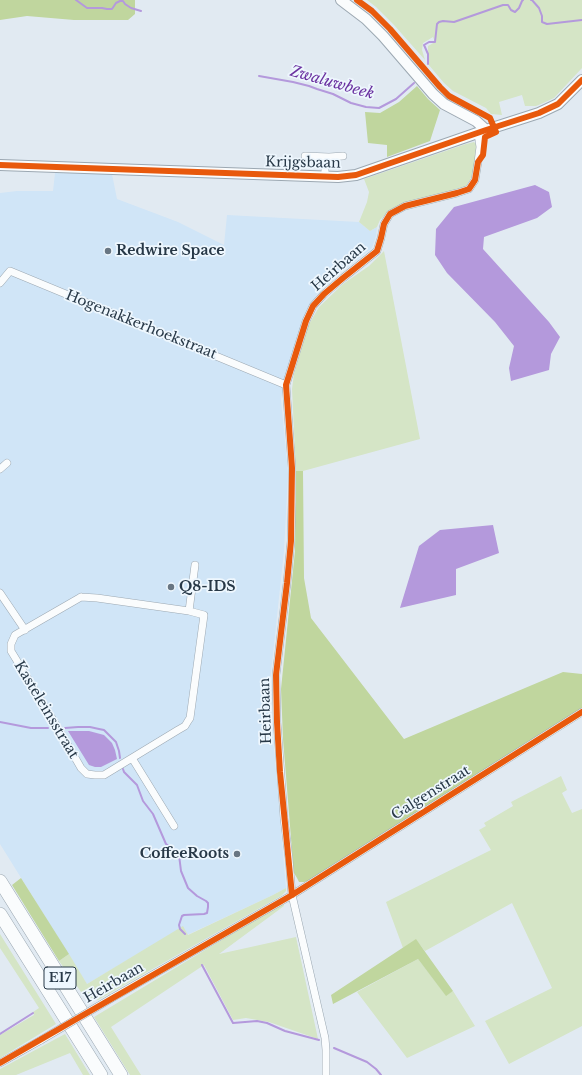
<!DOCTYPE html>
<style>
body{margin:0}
canvas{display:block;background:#e1eaf2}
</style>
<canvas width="582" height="1075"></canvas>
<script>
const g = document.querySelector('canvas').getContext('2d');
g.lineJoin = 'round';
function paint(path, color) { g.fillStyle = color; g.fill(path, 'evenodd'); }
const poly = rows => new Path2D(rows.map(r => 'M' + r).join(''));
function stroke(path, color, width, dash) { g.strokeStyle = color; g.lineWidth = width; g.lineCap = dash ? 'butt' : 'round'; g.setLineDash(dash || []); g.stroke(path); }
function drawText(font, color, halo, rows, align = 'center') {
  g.font = font + ' "Libre Baskerville",serif'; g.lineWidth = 3.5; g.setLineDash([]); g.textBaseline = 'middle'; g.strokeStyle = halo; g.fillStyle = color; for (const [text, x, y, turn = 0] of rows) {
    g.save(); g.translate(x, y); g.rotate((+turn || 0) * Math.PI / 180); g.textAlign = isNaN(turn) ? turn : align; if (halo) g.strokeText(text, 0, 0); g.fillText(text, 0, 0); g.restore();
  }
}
const built = poly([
 [55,173,112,174,117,199,178,222,224,245,227,215,359,222,370,231,377,227,376,236,372,248,339,274,318,293,307,310,287,372,281,399,288,474,284,551,269,691,286,888,273,895,187,935,183,927,87,984,0,844,0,193,17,191,53,191]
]);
const green = poly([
 [367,0,582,0,582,68,554,98,541,104,536,106,525,106,522,95,499,102,502,115,491,114,486,108,453,91,444,83,428,64,428,46,435,42,433,37,423,43,422,50,425,60,394,25,376,7],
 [474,142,476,144,477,148,473,172,470,180,466,186,457,189,403,203,388,212,380,220,377,227,370,231,359,222,367,202,369,192,364,179,466,144],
 [384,251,420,439,303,471,296,471,292,389,294,374,308,326,319,307,343,284,369,266],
 [561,776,567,790,562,793,572,813,582,809,582,1026,509,1064,485,1021,552,988,512,903,425,951,416,940,403,948,386,902,491,850,479,830,486,826,484,823,513,806,511,802],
 [286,888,286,891,281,896,98,1000,84,996,59,961,69,954,87,984,183,926,188,935,273,895],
 [283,903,284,906,219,954,296,937,318,1039,269,1022,246,1018,233,1020,204,965,111,1027,141,1075,130,1075,94,1017],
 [0,934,56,1024,0,1058,0,1035,34,1015,33,1012,39,1008,0,948],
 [418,959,446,995,453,991,475,1026,407,1058,357,992],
 [65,1034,90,1075,83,1075,70,1053,16,1075,0,1075,0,1069]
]);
const forest = poly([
 [0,0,135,0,135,14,128,20,74,20,27,16,0,20],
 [417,86,428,99,440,110,430,141,387,157,387,145,368,143,365,112,380,113,399,102],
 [296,471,303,471,304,578,311,618,404,739,563,672,582,674,582,708,457,788,311,880,304,882,299,882,297,878,294,873,293,863,283,739,281,689,295,551],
 [21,878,69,954,59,961,12,885],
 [416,939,453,991,446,996,418,959,333,1004,331,995]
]);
const water = poly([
 [535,185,549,192,552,207,537,218,484,237,483,249,549,322,560,337,551,354,549,370,511,381,509,368,514,346,495,322,447,273,435,255,436,229,454,207],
 [493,525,499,553,456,569,456,595,400,608,419,546,440,530],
 [68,731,89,731,104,735,112,743,115,750,117,759,101,767,95,767,89,765]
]);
const stream = poly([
 [76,0,87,8,102,8,107,9,112,9,116,3,120,1,123,1,125,4,131,8,141,11],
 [531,0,532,0,539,8,542,16,542,22,547,24,582,20],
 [428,64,428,54,424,45,429,42,435,42,437,24,439,22,443,21,454,22,503,5,508,5,511,10,515,12,519,8,522,1,523,0],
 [259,76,293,82,309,86,317,89,333,94,351,103,366,107,379,108,396,99,414,83],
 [0,722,31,728,48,728],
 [65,728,78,727,90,727,99,729,104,730,116,742,119,751,120,758],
 [123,769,124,772,137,785,143,801,153,814,166,844,175,850,179,855,181,871,188,888,197,896,206,901,208,903,208,907,207,913,204,914,184,915,182,916,179,925,180,929,185,934],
 [202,965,233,1023,257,1021,267,1023,285,1031,319,1040],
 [0,1034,33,1013],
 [334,1048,367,1062,376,1069,381,1075]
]);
const street = poly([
 [305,156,329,157,343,156],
 [325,177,325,157],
 [0,283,10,271,286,385],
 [0,469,7,463],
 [0,593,25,630],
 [81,597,97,598,189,611,204,615,190,718,188,721,185,726,178,730,104,775,95,775,87,774,81,768,58,728,11,651,11,644,15,635,81,597],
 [189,611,195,565],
 [132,758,174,826],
 [112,998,292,895,582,712],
 [0,1063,41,1040],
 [326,1075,326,1050,325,1038,292,895,289,859,284,818,277,722,276,675,287,583,291,541,292,502,292,468,286,385,306,321,313,306,324,294,343,278,377,251,381,238,384,224,390,214,405,206,457,193,469,189,475,180,478,162,480,147,478,134]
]);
const secondary = poly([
 [341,0,366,19,383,36,433,94,444,104,476,121,486,130],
 [0,165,338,177,356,175,486,130,539,113,558,104,582,80]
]);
const highway = poly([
 [0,881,121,1075],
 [0,914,101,1075]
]);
const streetBridge = poly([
 [41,1040,112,998]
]);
const cycleway = poly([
 [0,165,338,177,356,175,486,130,539,113,558,104,582,80],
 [292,895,280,772,277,722,276,675,287,583,291,541,292,468,286,385,306,321,313,306,324,294,343,278,377,251,381,238,384,224,390,214,405,206,457,193,469,189,475,180,478,162,483,155,485,137,496,132,490,118,449,96,440,87,390,29,372,11,357,0],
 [0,1063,292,895,582,712]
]);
const markers = [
 [108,251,4,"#687683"],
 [171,587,4,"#687683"],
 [237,854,4,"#687683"]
];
const shields = [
 [60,978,32]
];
const shieldNames = [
 ["E17",60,978]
];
const streetNames = [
 ["Krijgsbaan",303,163,1],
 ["Heirbaan",339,267,-41],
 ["Hogenakkerhoekstraat",141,325,22],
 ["Kasteleinsstraat",46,710,59],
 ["Heirbaan",266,711,-92],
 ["Galgenstraat",431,793,-32],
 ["Heirbaan",114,983,-30]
];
const poiNames = [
 ["Redwire Space",116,251],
 ["Q8-IDS",179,587],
 ["CoffeeRoots",229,854,"right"]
];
const waterNames = [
 ["Zwaluwbeek",332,83,16]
];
paint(built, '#d0e5f7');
paint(green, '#d5e5c6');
paint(forest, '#c0d69e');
paint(water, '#b499dc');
stroke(stream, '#b499dc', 2);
stroke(street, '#9ca8b2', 8);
stroke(secondary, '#9ca8b2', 12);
stroke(highway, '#9ca8b2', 14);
stroke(street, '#fafcfd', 7);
stroke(secondary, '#fafcfd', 10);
stroke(highway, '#fafcfd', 13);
stroke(streetBridge, '#9ca8b2', 8, []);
stroke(streetBridge, '#fafcfd', 7);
stroke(cycleway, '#e8590c', 6);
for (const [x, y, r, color] of markers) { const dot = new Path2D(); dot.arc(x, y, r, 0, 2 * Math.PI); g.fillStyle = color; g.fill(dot); stroke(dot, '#eef7fe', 1.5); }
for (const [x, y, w] of shields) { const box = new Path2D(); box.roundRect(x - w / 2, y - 11, w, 22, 3); g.fillStyle = '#eef7fe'; g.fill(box); stroke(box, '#273847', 1); }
drawText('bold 13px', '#273847', null, shieldNames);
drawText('14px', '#273847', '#eef7fe', streetNames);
drawText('bold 14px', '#273847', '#eef7fe', poiNames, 'left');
drawText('italic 15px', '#6b32a0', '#eef7fe', waterNames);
</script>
